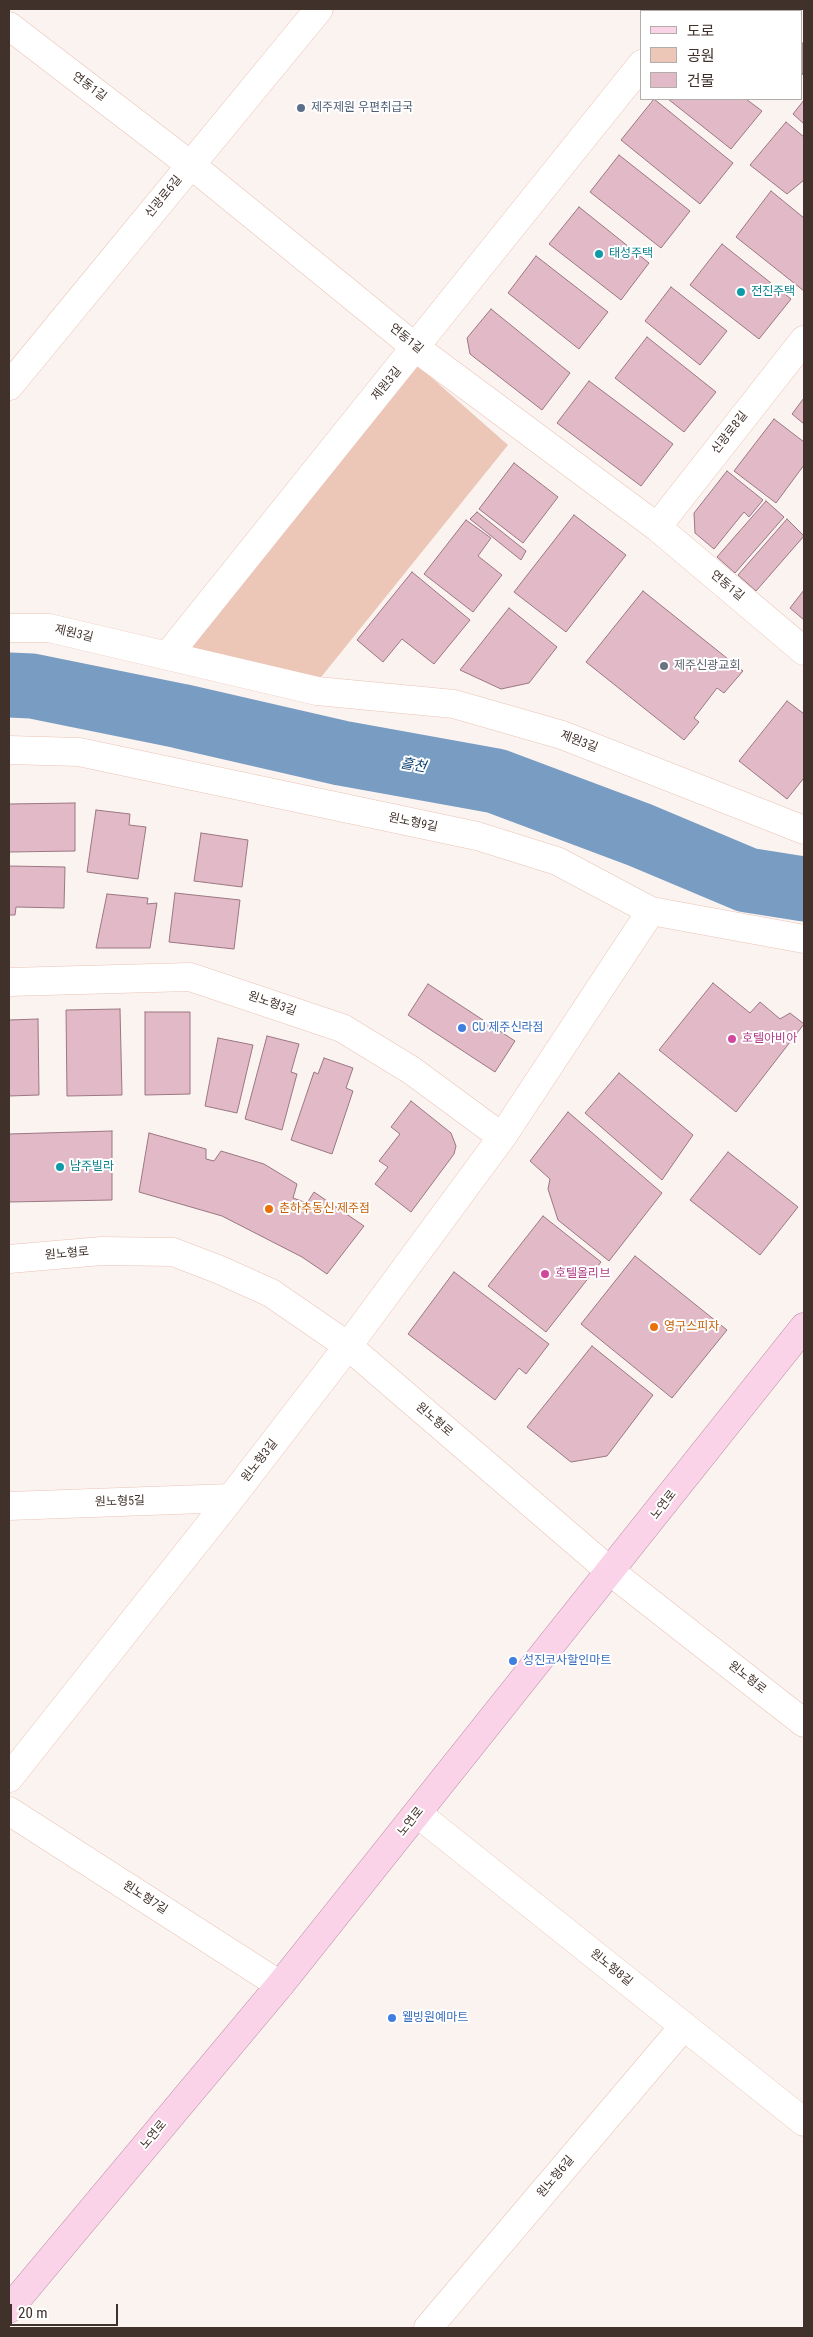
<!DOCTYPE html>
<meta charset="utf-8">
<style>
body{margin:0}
#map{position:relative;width:813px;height:2337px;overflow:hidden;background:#fbf3f0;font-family:"Roboto Condensed","Noto Sans KR",sans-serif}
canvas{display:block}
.frame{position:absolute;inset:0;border:10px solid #40312b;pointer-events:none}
.legend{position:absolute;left:640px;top:10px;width:162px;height:90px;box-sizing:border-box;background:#fff;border:1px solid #b3adaa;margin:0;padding:6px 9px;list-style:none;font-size:15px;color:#40312b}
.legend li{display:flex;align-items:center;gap:10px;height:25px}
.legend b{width:25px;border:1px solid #b3adaa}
.scale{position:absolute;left:10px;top:2304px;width:108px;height:22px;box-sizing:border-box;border:2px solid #40312b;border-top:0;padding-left:6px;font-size:15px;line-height:18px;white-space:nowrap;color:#40312b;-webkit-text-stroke:4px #fff;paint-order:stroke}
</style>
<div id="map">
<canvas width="813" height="2337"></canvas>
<div class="frame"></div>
<ul class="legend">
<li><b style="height:6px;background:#fbd3e9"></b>도로</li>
<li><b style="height:14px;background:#ecc6b7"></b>공원</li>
<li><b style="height:14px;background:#e1b9c7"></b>건물</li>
</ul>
<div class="scale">20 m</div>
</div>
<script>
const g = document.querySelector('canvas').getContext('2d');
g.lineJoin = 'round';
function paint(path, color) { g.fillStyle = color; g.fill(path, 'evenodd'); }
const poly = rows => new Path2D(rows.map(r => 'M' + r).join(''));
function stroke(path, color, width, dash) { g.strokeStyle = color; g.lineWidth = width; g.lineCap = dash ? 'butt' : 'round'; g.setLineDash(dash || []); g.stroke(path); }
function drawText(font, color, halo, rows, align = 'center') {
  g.font = font + ' "Roboto Condensed","Noto Sans KR",sans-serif'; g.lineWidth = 4; g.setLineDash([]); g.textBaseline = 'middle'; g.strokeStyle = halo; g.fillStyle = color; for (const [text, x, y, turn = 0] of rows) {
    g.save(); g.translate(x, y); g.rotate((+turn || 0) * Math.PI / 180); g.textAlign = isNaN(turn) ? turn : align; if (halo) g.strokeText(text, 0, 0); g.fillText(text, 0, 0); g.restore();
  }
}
const green = poly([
 [415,363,508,445,318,681,183,650]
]);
const river = poly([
 [9,685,32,686,180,716,341,753,496,781,640,835,747,880,804,889]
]);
const building = poly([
 [725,9,759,9,762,11,723,11,725,9],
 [802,43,804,44,804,71,802,75,802,43],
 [654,99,733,163,700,204,621,140,654,99],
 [668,99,746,99,762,111,731,149,668,99],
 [804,100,804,124,793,114,804,100],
 [786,122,804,137,804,180,787,194,750,165,786,122],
 [619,155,690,211,661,248,590,192,619,155],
 [771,191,804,218,804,291,736,237,771,191],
 [579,207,649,263,621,300,549,244,579,207],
 [722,244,791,299,759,339,690,285,722,244],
 [536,256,608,312,579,349,508,293,536,256],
 [671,287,727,331,700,365,645,321,671,287],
 [491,309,570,373,542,410,470,354,467,338,491,309],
 [647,337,716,392,684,432,615,378,647,337],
 [589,381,673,444,641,486,557,423,589,381],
 [804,398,804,424,792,414,804,398],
 [774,419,804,442,804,465,776,503,734,471,774,419],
 [514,463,558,497,523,543,479,509,514,463],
 [727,471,763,500,749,517,744,512,714,549,695,533,694,513,727,471],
 [766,501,784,517,735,573,717,557,766,501],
 [477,512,526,551,521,560,470,519,477,512],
 [574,515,626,555,566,632,514,592,574,515],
 [787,519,804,536,756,591,738,575,787,519],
 [466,520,491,538,478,556,502,575,473,612,424,574,466,520],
 [412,572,470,620,434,664,402,639,383,662,357,640,412,572],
 [804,590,804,620,790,608,804,590],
 [643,591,743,671,724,693,717,688,694,718,699,722,684,740,586,662,643,591],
 [509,608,557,647,529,683,501,689,460,670,509,608],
 [787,701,804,714,804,778,787,799,739,761,787,701],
 [75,803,75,851,9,852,9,804,75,803],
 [96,810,130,814,129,825,146,827,138,879,87,872,96,810],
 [201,833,248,840,242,887,194,881,201,833],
 [9,866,65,867,64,908,16,907,15,915,9,915,9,866],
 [175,893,240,900,234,949,169,942,175,893],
 [107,894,148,898,147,904,157,903,150,948,96,948,107,894],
 [713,983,750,1013,760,1002,780,1019,790,1013,804,1024,736,1112,659,1050,713,983],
 [428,984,515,1041,495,1072,408,1015,428,984],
 [120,1009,122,1095,67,1096,66,1010,120,1009],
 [145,1012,190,1012,190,1094,145,1095,145,1012],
 [38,1019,39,1095,9,1096,9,1020,38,1019],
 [267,1036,299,1044,291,1072,297,1074,282,1130,245,1119,267,1036],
 [218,1038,253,1045,237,1113,205,1106,218,1038],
 [324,1058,353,1068,346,1088,353,1091,332,1154,291,1140,314,1072,318,1074,324,1058],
 [619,1073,693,1135,662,1180,585,1113,619,1073],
 [411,1101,451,1133,456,1146,454,1154,411,1212,375,1184,388,1167,379,1161,400,1134,391,1127,411,1101],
 [568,1112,662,1193,609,1261,558,1220,548,1189,550,1179,530,1161,568,1112],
 [112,1131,112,1200,9,1202,9,1134,112,1131],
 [149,1133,206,1149,206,1159,214,1161,221,1151,264,1164,297,1184,293,1198,307,1203,314,1192,364,1226,327,1274,302,1257,222,1216,139,1192,149,1133],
 [728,1152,798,1207,760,1255,690,1200,728,1152],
 [543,1216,601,1262,546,1332,488,1286,543,1216],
 [635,1256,727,1330,672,1398,581,1324,635,1256],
 [454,1272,549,1344,526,1374,519,1368,495,1400,408,1334,454,1272],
 [592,1346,653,1395,607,1456,571,1462,527,1427,592,1346]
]);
const minor = poly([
 [684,11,686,9],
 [9,26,206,177,416,348,657,527,804,651],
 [9,386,319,9],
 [657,527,804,340],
 [9,628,49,628,317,691,454,704,562,735,804,830],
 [168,655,642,64],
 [9,750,79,752,477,836,557,861,651,911,804,939],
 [9,982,190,977,342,1028,411,1070,502,1137],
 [9,1259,102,1251,173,1252,220,1270,271,1293,348,1346,611,1572,804,1723],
 [9,1506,231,1498],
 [9,1778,231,1498,348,1346,502,1137,651,911],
 [9,1811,280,1985],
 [418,1814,804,2122],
 [428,2328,684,2026]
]);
const major = poly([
 [9,2309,280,1985,804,1327]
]);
const markers = [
 [301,108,5,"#5c6f8a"],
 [599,254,5,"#0f9aa8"],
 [741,292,5,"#0f9aa8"],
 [664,666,5,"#6b7280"],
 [462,1028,5,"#3f7fe0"],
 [732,1039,5,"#d1479c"],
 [60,1167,5,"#0f9aa8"],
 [269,1209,5,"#e8710a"],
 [545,1274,5,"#d1479c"],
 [654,1327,5,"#e8710a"],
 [513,1661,5,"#3f7fe0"],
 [392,2018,5,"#3f7fe0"]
];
const streetNames = [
 ["연동1길",89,87,37],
 ["신광로6길",164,197,-51],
 ["연동1길",406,339,39],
 ["제원3길",387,384,-51],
 ["신광로8길",730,433,-52],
 ["연동1길",727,586,40],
 ["제원3길",74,634,13],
 ["제원3길",579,742,21],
 ["원노형9길",413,823,12],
 ["원노형3길",272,1004,19],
 ["원노형로",67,1254,-5],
 ["원노형로",434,1420,41],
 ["원노형3길",260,1461,-52],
 ["원노형5길",120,1502,-2],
 ["노연로",664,1505,-52],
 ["원노형로",747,1678,38],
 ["노연로",411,1822,-51],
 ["원노형7길",145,1898,33],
 ["원노형8길",611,1968,39],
 ["노연로",154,2135,-50],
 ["원노형6길",556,2177,-50]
];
const serviceNames = [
 ["제주제원 우편취급국",311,108]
];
const cultureNames = [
 ["태성주택",609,254],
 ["전진주택",751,292],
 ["남주빌라",70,1167]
];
const worshipNames = [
 ["제주신광교회",674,666]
];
const shopNames = [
 ["CU 제주신라점",472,1028],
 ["성진코사할인마트",523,1661],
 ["웰빙원예마트",402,2018]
];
const hotelNames = [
 ["호텔아비아",742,1039],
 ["호텔올리브",555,1274]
];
const foodNames = [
 ["춘하추동신 제주점",279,1209],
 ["영구스피자",664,1327]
];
const waterNames = [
 ["흘천",413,766,10]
];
paint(green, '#ecc6b7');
stroke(river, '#789cc2', 65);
paint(building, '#e1b9c7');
stroke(building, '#9b7683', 1);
stroke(minor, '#eac3b5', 29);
stroke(major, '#b8879d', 29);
stroke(minor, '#fff', 28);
stroke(major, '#fbd3e9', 28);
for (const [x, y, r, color] of markers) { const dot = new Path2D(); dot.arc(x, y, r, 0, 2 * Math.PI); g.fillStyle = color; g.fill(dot); stroke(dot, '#fff', 2); }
drawText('12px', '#40312b', '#fff', streetNames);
drawText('12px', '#4e5e75', '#fff', serviceNames, 'left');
drawText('12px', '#0d838f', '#fff', cultureNames, 'left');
drawText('12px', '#5b616d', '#fff', worshipNames, 'left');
drawText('12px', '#366cbe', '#fff', shopNames, 'left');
drawText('12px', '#b23c85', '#fff', hotelNames, 'left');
drawText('12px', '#c56008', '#fff', foodNames, 'left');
drawText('italic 14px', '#0a4273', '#fff', waterNames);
</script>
